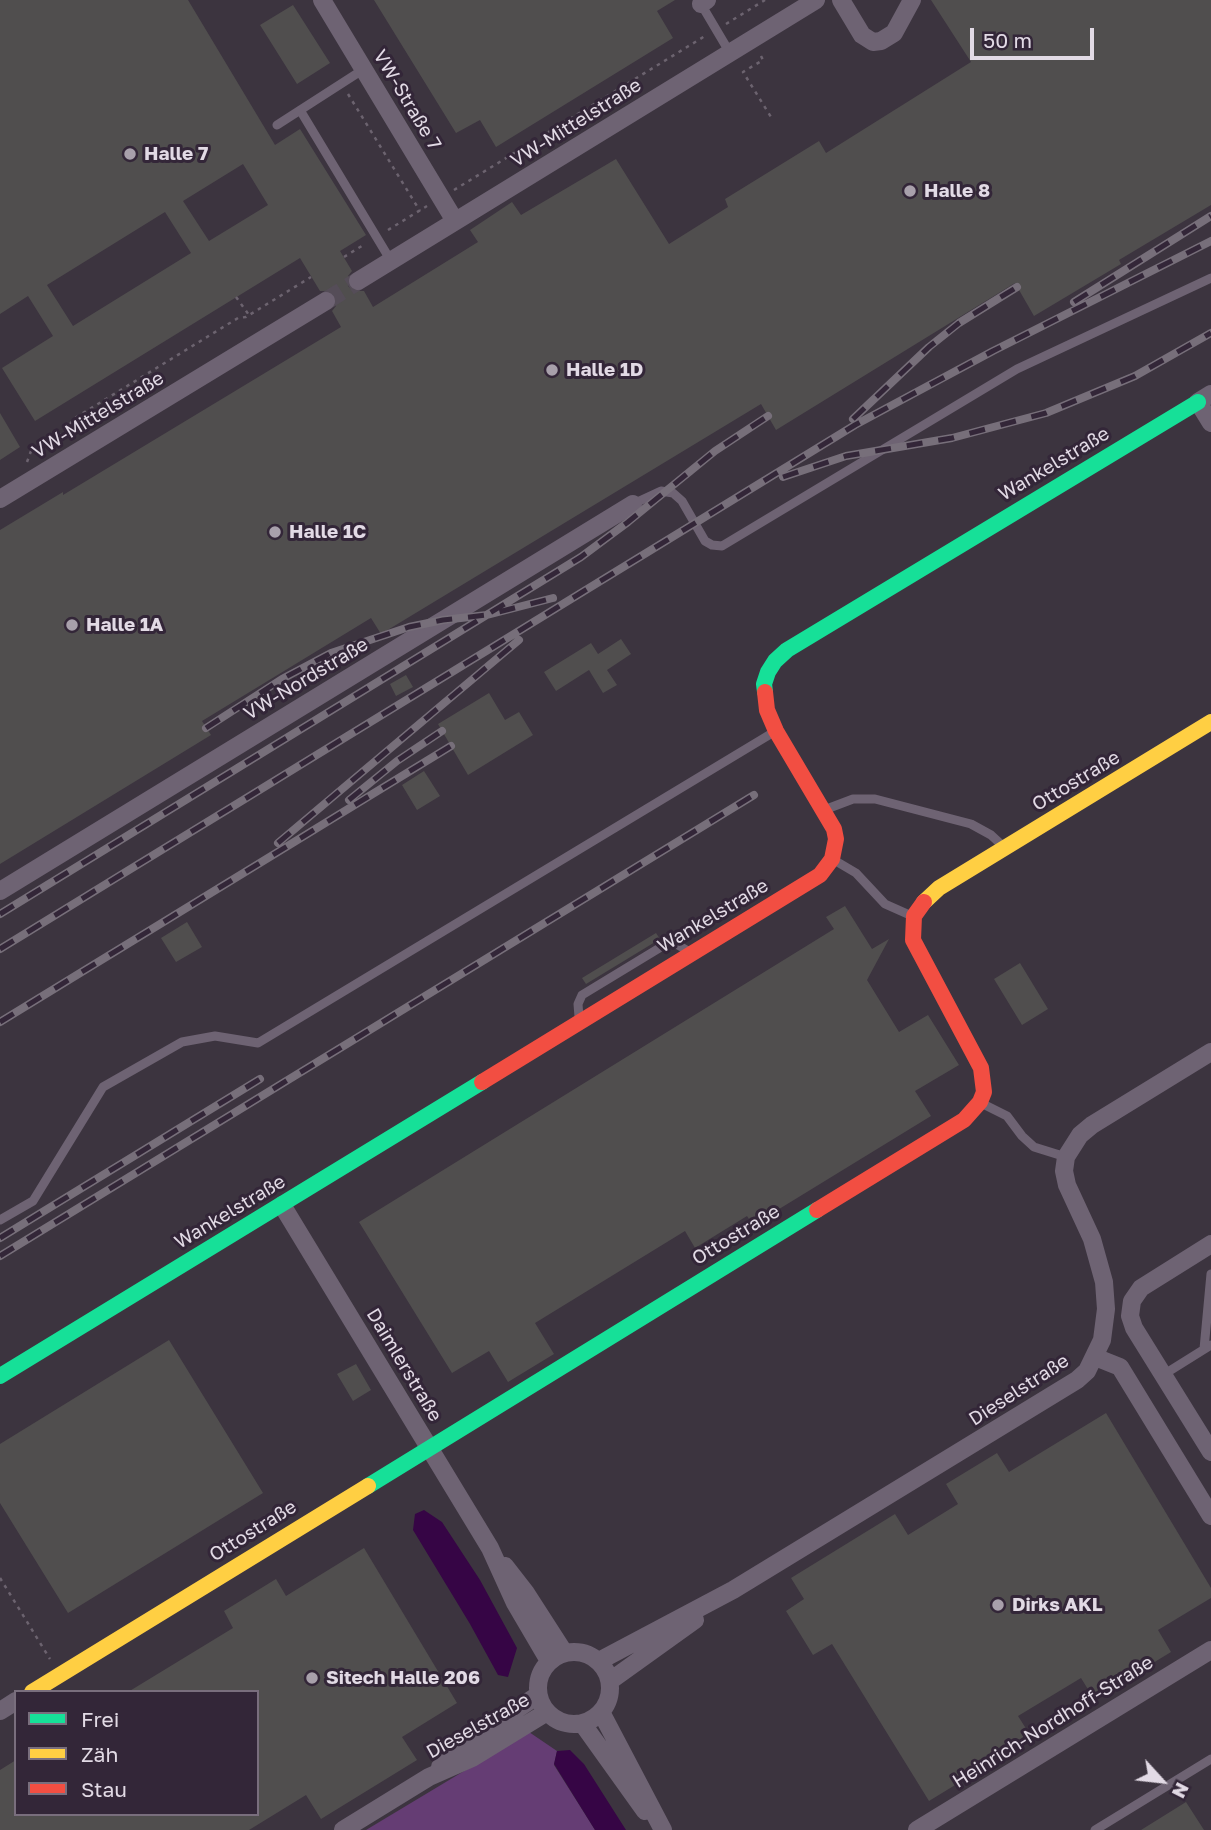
<!DOCTYPE html>
<meta charset="utf-8">
<style>
body{margin:0}
#map{position:relative;width:1211px;height:1830px;overflow:hidden;background:#3c343f;font-family:"Golos Text",sans-serif}
canvas{display:block}
.legend{position:absolute;left:14px;top:1690px;width:245px;height:126px;box-sizing:border-box;background:#332638;border:2px solid #796e7d;margin:0;padding:9px 12px;list-style:none;font-size:21px;color:#e2dae5}
.legend li{display:flex;align-items:center;gap:14px;height:35px}
.legend b{width:35px;border:2px solid #796e7d}
.north{position:absolute;left:1127px;top:1746px;width:70px;height:70px;-webkit-text-stroke:5px #332638;paint-order:stroke;rotate:117deg;font-size:19px;font-weight:700;line-height:28px;text-align:center;color:#e2dae5}
.north::after{content:'';display:block;margin:auto;width:24px;height:32px;background:#e2dae5;clip-path:polygon(50% 0,100% 100%,50% 72%,0 100%)}
.scale{position:absolute;left:970px;top:28px;width:124px;height:32px;box-sizing:border-box;border:4px solid #e2dae5;border-top:0;padding-left:9px;font-size:21px;line-height:24px;white-space:nowrap;color:#e2dae5;-webkit-text-stroke:5px #332638;paint-order:stroke}
</style>
<div id="map">
<canvas width="1211" height="1830"></canvas>
<ul class="legend">
<li><b style="height:9px;background:#16e098"></b>Frei</li>
<li><b style="height:9px;background:#ffcf43"></b>Zäh</li>
<li><b style="height:9px;background:#f24e42"></b>Stau</li>
</ul>
<div class="north">N</div>
<div class="scale">50 m</div>
</div>
<script>
const g = document.querySelector('canvas').getContext('2d');
g.lineJoin = 'round';
function paint(path, color) { g.fillStyle = color; g.fill(path, 'evenodd'); }
const poly = rows => new Path2D(rows.map(r => 'M' + r).join(''));
function stroke(path, color, width, dash) { g.strokeStyle = color; g.lineWidth = width; g.lineCap = dash ? 'butt' : 'round'; g.setLineDash(dash || []); g.stroke(path); }
function drawText(font, color, halo, rows, align = 'center') {
  g.font = font + ' "Golos Text",sans-serif'; g.lineWidth = 6; g.setLineDash([]); g.textBaseline = 'middle'; g.strokeStyle = halo; g.fillStyle = color; for (const [text, x, y, turn = 0] of rows) {
    g.save(); g.translate(x, y); g.rotate((+turn || 0) * Math.PI / 180); g.textAlign = isNaN(turn) ? turn : align; if (halo) g.strokeText(text, 0, 0); g.fillText(text, 0, 0); g.restore();
  }
}
const green = poly([
 [529,1732,557,1751,554,1765,595,1830,366,1830]
]);
const water = poly([
 [424,1510,442,1522,480,1580,517,1648,508,1677,498,1675,470,1624,413,1530,415,1514],
 [570,1750,584,1764,626,1830,595,1830,554,1764,557,1751]
]);
const building = poly([
 [0,0,188,0,275,145,300,129,366,235,340,251,352,271,348,276,348,286,353,291,364,291,373,307,478,242,470,230,512,202,521,215,616,159,669,244,728,207,725,199,819,141,826,153,971,62,931,0,1211,0,1211,205,1119,260,1121,264,1034,316,1015,283,776,430,761,404,381,634,371,618,202,721,211,735,0,864,0,530,63,492,63,495,341,327,332,311,336,306,336,296,331,291,320,291,300,258,35,421,2,368,53,336,28,296,0,314],
 [243,164,268,205,209,241,183,201],
 [165,212,191,253,73,326,47,285],
 [374,0,675,0,657,11,673,38,496,147,480,120,456,133],
 [293,5,330,63,297,84,260,25],
 [0,413,20,447,0,460],
 [621,639,631,654,607,670,617,685,603,693,589,670,556,691,544,672,591,643,598,654],
 [406,675,413,687,396,696,390,684],
 [489,693,505,720,519,712,533,735,468,775,438,724],
 [424,771,440,796,417,810,402,785],
 [845,906,872,949,889,939,867,980,899,1032,928,1015,959,1065,915,1091,931,1116,753,1225,747,1216,695,1248,685,1231,535,1323,554,1354,508,1382,489,1351,452,1373,359,1222,834,929,826,917],
 [187,922,202,947,176,962,161,938],
 [656,933,660,939,586,984,582,978],
 [1020,963,1048,1009,1022,1025,994,979],
 [169,1340,263,1493,68,1613,0,1503,0,1444],
 [356,1364,371,1390,353,1401,337,1374],
 [1106,1413,1211,1588,1211,1598,1158,1630,1171,1652,1094,1699,1081,1678,1018,1716,1032,1738,929,1801,832,1644,813,1655,786,1611,804,1599,791,1578,895,1514,908,1535,958,1504,946,1484,997,1453,1009,1472],
 [364,1548,457,1703,402,1737,417,1760,321,1819,306,1795,249,1830,0,1830,0,1770,16,1760,16,1814,257,1814,257,1692,128,1692,233,1628,224,1611,276,1579,286,1596],
 [1186,1802,1204,1830,1141,1830]
]);
const streetTunnel = poly([
 [326,301,358,281]
]);
const path = poly([
 [726,24,765,0],
 [761,56,763,60,743,72,771,117],
 [348,94,420,211],
 [454,190,705,36],
 [388,230,427,206],
 [344,257,365,244],
 [236,297,249,315],
 [27,462,31,451,65,430,75,418,238,318,246,317,311,277],
 [0,1578,50,1659]
]);
const lane = poly([
 [701,4,730,53],
 [300,110,391,261],
 [277,125,364,69],
 [633,504,661,491,673,493,682,501,705,541,712,545,722,546,1017,369,1211,278],
 [824,810,853,799,875,799,971,824,991,835,1004,847],
 [834,860,856,873,885,904,912,916],
 [579,1017,578,1004,582,995,666,944,673,942,688,951],
 [981,1103,1007,1116,1022,1136,1034,1147,1066,1157],
 [0,1220,33,1201,103,1087,182,1042,215,1036,258,1043,774,732],
 [1204,1349,1211,1274],
 [1163,1375,1211,1345],
 [1095,1830,1211,1759]
]);
const street = poly([
 [322,0,455,221],
 [841,0,862,35,873,42,881,41,894,33,912,0],
 [701,4,707,0],
 [358,281,816,0],
 [1211,394,1198,402,1211,423],
 [0,499,326,301],
 [0,891,633,504],
 [282,1205,490,1548,515,1603,549,1661],
 [1211,1244,1141,1288,1132,1301,1130,1316,1134,1328,1211,1452],
 [1095,1357,1120,1367,1211,1516],
 [505,1566,526,1593,564,1652],
 '538 1688a36 36 0 1 1 72 0a36 36 0 1 1-72 0Z',
 [599,1661,733,1590,1077,1380,1087,1371,1102,1340,1106,1309,1104,1282,1092,1239,1067,1185,1064,1171,1066,1157,1080,1135,1092,1125,1211,1052],
 [610,1681,695,1620],
 [0,1711,16,1701],
 [601,1712,663,1830],
 [582,1723,645,1811],
 [440,1767,464,1745,538,1695],
 [343,1830,429,1777,472,1758,547,1712],
 [917,1830,1211,1650]
]);
const fast = poly([
 [765,692,764,684,768,672,775,661,787,650,1198,402],
 [0,1376,482,1082],
 [368,1486,817,1210]
]);
const slow = poly([
 [924,902,939,888,1211,722],
 [32,1692,368,1486]
]);
const jam = poly([
 [482,1082,820,875,832,859,836,839,834,829,776,731,767,710,765,692],
 [817,1210,964,1120,980,1102,984,1092,981,1068,913,940,914,916,924,902]
]);
const rail = poly([
 [1074,302,1211,216],
 [853,419,929,347,959,323,1017,287],
 [783,477,846,456,952,438,1046,413,1135,376,1211,333],
 [206,728,282,679,331,653,409,627,443,620,487,615,553,598],
 [349,800,397,761,442,731],
 [278,843,519,640],
 [0,914,581,557,628,522,715,451,768,416],
 [0,949,855,425,993,351,1211,241],
 [0,1022,451,746],
 [0,1238,260,1079],
 [0,1256,754,795]
]);
const markers = [
 [130,154,7,"#a8a0ab"],
 [910,191,7,"#a8a0ab"],
 [552,370,7,"#a8a0ab"],
 [275,532,7,"#a8a0ab"],
 [72,625,7,"#a8a0ab"],
 [998,1605,7,"#a8a0ab"],
 [312,1678,7,"#a8a0ab"]
];
const streetNames = [
 ["VW-Straße 7",407,100,59],
 ["VW-Mittelstraße",576,123,-32],
 ["VW-Mittelstraße",98,415,-31],
 ["Wankelstraße",1054,464,-31],
 ["VW-Nordstraße",306,679,-31],
 ["Ottostraße",1076,781,-31],
 ["Wankelstraße",713,916,-31],
 ["Wankelstraße",230,1212,-31],
 ["Ottostraße",736,1235,-31],
 ["Daimlerstraße",404,1365,59],
 ["Dieselstraße",1019,1390,-33],
 ["Ottostraße",253,1531,-32],
 ["Heinrich-Nordhoff-Straße",1053,1722,-32],
 ["Dieselstraße",478,1726,-29]
];
const poiNames = [
 ["Halle 7",144,154],
 ["Halle 8",924,191],
 ["Halle 1D",566,370],
 ["Halle 1C",289,532],
 ["Halle 1A",86,625],
 ["Dirks AKL",1012,1605],
 ["Sitech Halle 206",326,1678]
];
paint(green, '#653d74');
paint(water, '#360545');
paint(building, '#504e4e');
stroke(streetTunnel, '#554d58', 18, [18, 9]);
stroke(path, '#6c636f', 2.5, [3.5, 5]);
stroke(lane, '#6e6373', 9);
stroke(street, '#6e6373', 18);
stroke(fast, '#16e098', 16);
stroke(slow, '#ffcf43', 16);
stroke(jam, '#f24e42', 16);
stroke(rail, '#776f7a', 8);
stroke(rail, '#332638', 5, [16]);
for (const [x, y, r, color] of markers) { const dot = new Path2D(); dot.arc(x, y, r, 0, 2 * Math.PI); g.fillStyle = color; g.fill(dot); stroke(dot, '#332638', 2.5); }
drawText('19px', '#e2dae5', '#332638', streetNames);
drawText('bold 19px', '#e2dae5', '#332638', poiNames, 'left');
</script>
